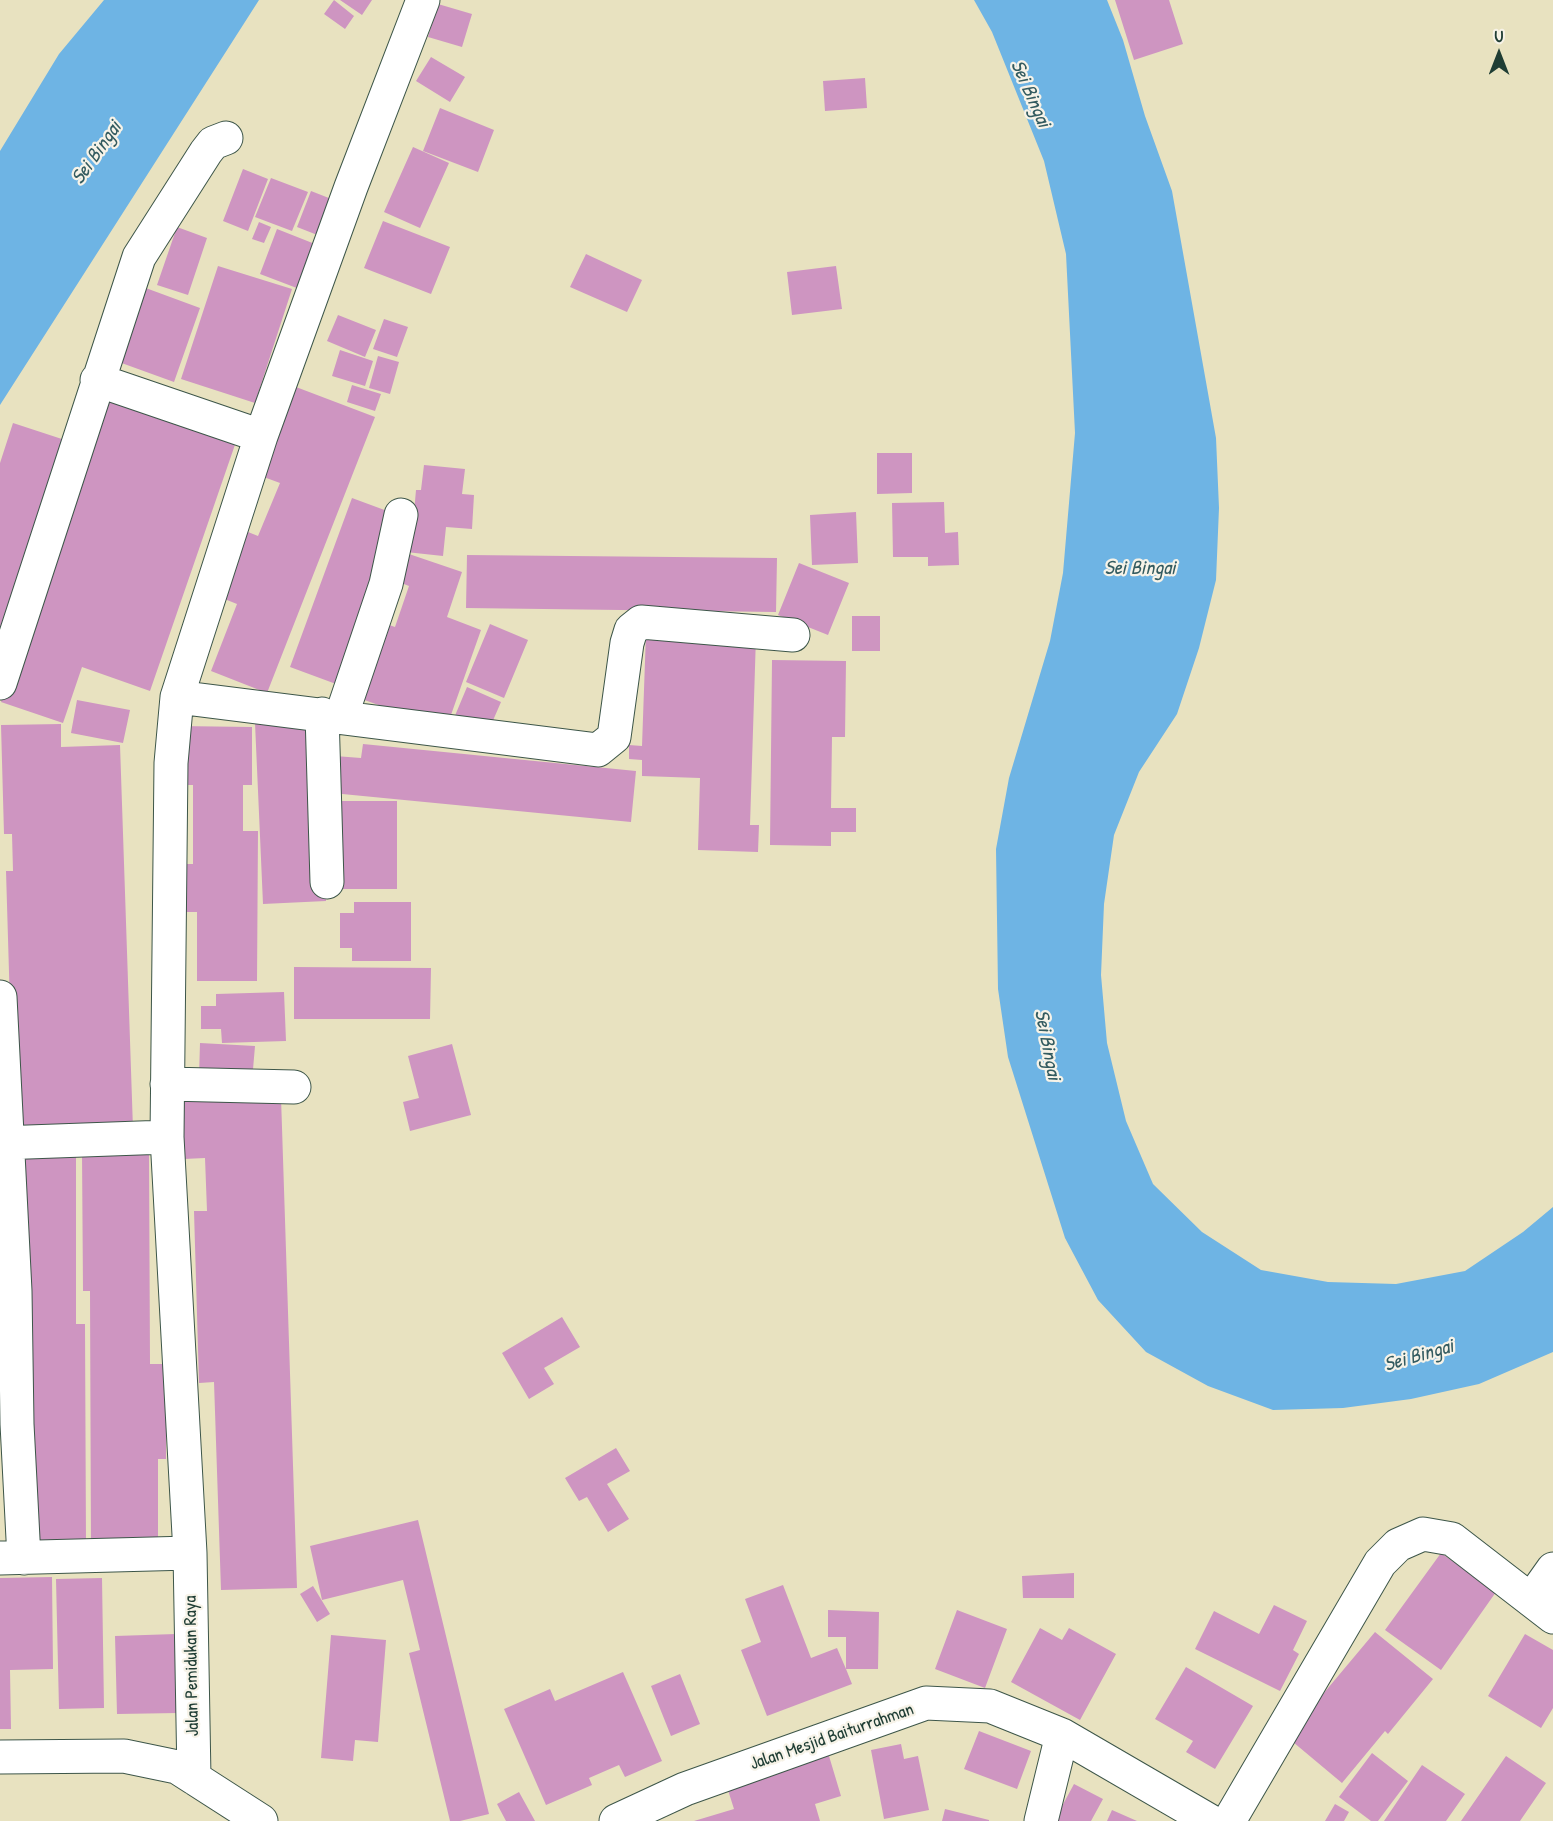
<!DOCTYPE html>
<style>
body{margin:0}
#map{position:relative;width:1553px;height:1821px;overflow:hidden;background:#e8e2c0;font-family:"Patrick Hand",sans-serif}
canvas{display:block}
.north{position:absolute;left:1469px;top:24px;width:60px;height:60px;-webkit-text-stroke:4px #f7f3e8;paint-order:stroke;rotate:0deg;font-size:16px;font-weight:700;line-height:24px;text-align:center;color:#1f3d34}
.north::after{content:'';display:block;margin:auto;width:21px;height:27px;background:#1f3d34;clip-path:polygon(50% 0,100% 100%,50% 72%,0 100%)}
</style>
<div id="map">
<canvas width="1553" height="1821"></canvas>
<div class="north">U</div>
</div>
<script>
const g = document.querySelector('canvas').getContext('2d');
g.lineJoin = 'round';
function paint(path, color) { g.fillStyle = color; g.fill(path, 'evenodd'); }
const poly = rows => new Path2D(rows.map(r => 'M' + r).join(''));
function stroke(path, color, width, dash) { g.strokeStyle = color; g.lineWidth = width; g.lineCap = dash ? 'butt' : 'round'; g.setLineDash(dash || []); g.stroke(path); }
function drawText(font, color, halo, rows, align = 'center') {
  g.font = font + ' "Patrick Hand",sans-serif'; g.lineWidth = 4.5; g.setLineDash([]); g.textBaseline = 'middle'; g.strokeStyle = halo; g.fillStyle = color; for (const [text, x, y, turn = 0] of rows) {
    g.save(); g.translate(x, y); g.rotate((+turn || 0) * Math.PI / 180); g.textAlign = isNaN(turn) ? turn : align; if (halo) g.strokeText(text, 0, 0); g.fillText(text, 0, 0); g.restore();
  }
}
const water = poly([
 [104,0,259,0,0,405,0,151,59,54],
 [974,0,1107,0,1123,40,1145,116,1172,191,1216,438,1219,508,1216,580,1199,648,1177,714,1139,772,1114,835,1104,904,1101,975,1107,1043,1126,1121,1153,1184,1202,1232,1261,1270,1328,1282,1396,1284,1465,1271,1523,1232,1553,1207,1553,1352,1479,1384,1411,1399,1343,1408,1273,1410,1208,1386,1146,1352,1098,1300,1065,1238,1008,1057,998,989,996,849,1009,778,1050,641,1063,573,1075,433,1066,254,1044,161,992,32]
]);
const building = poly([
 [334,0,354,16,345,29,324,14],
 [340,0,372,0,362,15],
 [1115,0,1169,0,1183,44,1134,60],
 [438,4,472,14,462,47,428,37],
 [431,57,465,77,450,102,416,81],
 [865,78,867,108,825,111,823,81],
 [440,108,494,130,478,172,423,151],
 [413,147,449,163,420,228,384,212],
 [243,169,268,179,248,231,223,221],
 [271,178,308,192,292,231,255,217],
 [311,191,339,202,325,238,297,227],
 [383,221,450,247,431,294,364,268],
 [259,222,271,227,264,243,252,239],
 [177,227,207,238,188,295,157,285],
 [277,229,320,246,302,290,260,274],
 [586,254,642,280,627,312,570,287],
 [218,266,292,289,255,403,181,379],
 [836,266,842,309,792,315,787,272],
 [143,287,200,308,174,382,116,361],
 [338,315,376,330,365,357,327,341],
 [384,319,408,327,397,357,373,349],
 [340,350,373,361,365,386,332,376],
 [378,356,399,362,390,394,369,388],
 [352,385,381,394,375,411,347,402],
 [296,387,375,417,267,693,211,671,237,604,217,596,243,530,258,536,280,483,261,476],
 [108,391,238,436,150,691,82,667,63,723,1,702],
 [13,423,71,442,0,655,0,463],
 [877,453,912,453,912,493,877,494],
 [424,465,465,469,462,494,474,495,472,529,446,527,443,556,406,552,413,524,416,490,421,490],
 [352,498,398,515,336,684,290,667],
 [944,502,945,533,958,532,959,565,928,566,928,557,893,557,892,503],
 [856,512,858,563,812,565,810,515],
 [409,554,462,572,447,617,481,630,446,729,356,697,383,623,395,627,409,586,399,582],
 [467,555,777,558,776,612,466,608],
 [799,563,849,583,828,635,778,615],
 [852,616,880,616,880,651,852,651],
 [490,624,528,640,504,698,466,682],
 [646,633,756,636,750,825,759,825,758,852,698,850,700,778,642,776,642,760,629,759,629,745,642,746],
 [772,660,846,661,845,737,832,737,831,808,856,808,856,832,831,832,831,846,770,845],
 [467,687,501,702,488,732,454,718],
 [77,700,130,710,123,743,71,733],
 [318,720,326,901,263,904,255,723],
 [61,724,61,747,120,745,133,1129,21,1132,17,1005,10,1006,6,871,13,871,12,834,4,834,1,725],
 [177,726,252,727,252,785,243,785,243,831,258,831,257,981,197,981,197,912,180,912,180,864,193,864,193,785,177,785],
 [363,744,636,771,631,822,332,793,335,756,361,758],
 [338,801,397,801,397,889,338,889],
 [354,902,411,902,411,961,352,961,352,948,340,948,340,913,354,913],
 [294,967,431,968,430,1019,294,1019],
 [284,992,286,1041,222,1043,221,1029,201,1029,201,1006,216,1006,216,994],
 [200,1043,255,1046,252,1081,199,1077],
 [452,1044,471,1115,410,1131,403,1102,419,1098,408,1056],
 [281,1097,297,1588,221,1590,214,1382,199,1383,194,1211,207,1211,205,1158,184,1159,182,1100],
 [25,1151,76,1151,76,1324,85,1324,86,1547,27,1548],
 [149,1152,150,1364,166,1364,166,1459,158,1459,158,1553,91,1553,90,1291,83,1291,82,1153],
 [562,1317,580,1347,544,1368,554,1384,529,1399,502,1353],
 [616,1448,630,1471,607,1484,629,1519,608,1532,587,1497,579,1501,565,1478],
 [418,1520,489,1814,460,1821,450,1821,409,1653,420,1650,403,1580,322,1600,310,1546],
 [1441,1553,1496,1592,1441,1670,1385,1630],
 [1074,1573,1074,1598,1023,1598,1022,1576],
 [52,1577,53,1669,10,1670,11,1729,0,1729,0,1578],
 [102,1578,104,1708,59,1709,56,1579],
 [783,1585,811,1658,837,1648,846,1669,846,1637,828,1637,828,1610,879,1612,878,1669,846,1669,852,1684,767,1716,741,1650,761,1642,745,1599],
 [313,1586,330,1614,317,1622,300,1594],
 [1274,1605,1307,1621,1293,1650,1299,1654,1280,1691,1195,1649,1214,1611,1259,1634],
 [957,1610,1007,1629,985,1688,935,1669],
 [1040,1628,1062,1640,1069,1628,1116,1654,1080,1720,1011,1682],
 [1375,1632,1433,1679,1388,1734,1385,1731,1342,1783,1287,1737],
 [176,1634,178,1713,117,1714,115,1636],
 [1525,1634,1553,1650,1553,1708,1541,1728,1488,1696],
 [331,1635,386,1640,378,1742,355,1740,353,1761,321,1758],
 [1186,1667,1253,1706,1215,1769,1186,1752,1193,1741,1155,1719],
 [623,1672,662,1761,625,1777,619,1765,589,1778,592,1785,546,1805,504,1709,550,1689,555,1701],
 [680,1674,700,1724,671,1736,651,1686],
 [979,1731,1031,1751,1017,1789,964,1769],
 [901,1744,904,1759,918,1756,929,1810,884,1819,871,1750],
 [826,1746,841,1796,815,1804,820,1821,694,1821,734,1809,727,1787,803,1765,799,1754],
 [1372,1753,1408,1781,1378,1821,1371,1821,1339,1797],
 [1506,1756,1546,1783,1520,1821,1461,1821],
 [1422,1765,1465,1794,1446,1821,1384,1821],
 [1074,1784,1103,1799,1091,1821,1054,1821],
 [519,1792,535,1821,506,1821,497,1804],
 [1335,1804,1349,1812,1344,1821,1325,1821],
 [945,1809,989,1820,989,1821,942,1821],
 [1112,1810,1137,1821,1107,1821]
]);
const minor = poly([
 [97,380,261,436,351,187,423,0],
 [0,683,139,257,206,152,213,143,226,138],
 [177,697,598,750,614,737,627,643,631,630,641,622,793,635],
 [322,714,327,882],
 [341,717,386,584,401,515],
 [0,997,15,1291,17,1424,24,1558],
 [167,1084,294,1087],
 [167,1137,171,763,177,697,261,436],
 [0,1143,167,1137,190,1553,194,1778],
 [0,1558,190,1553],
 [1531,1600,1553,1569],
 [0,1757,124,1756,177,1767,261,1821],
 [616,1821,685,1789,926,1703,990,1706,1062,1735,1210,1821],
 [1041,1821,1062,1735],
 [1229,1821,1380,1563,1398,1545,1423,1534,1452,1539,1553,1617]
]);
const streetNames = [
 ["Jalan Pemidukan Raya",192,1666,-91],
 ["Jalan Mesjid Baiturrahman",832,1737,-19]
];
const waterNames = [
 ["Sei Bingai",1030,94,66],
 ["Sei Bingai",97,153,-55],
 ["Sei Bingai",1140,569],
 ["Sei Bingai",1047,1045,79],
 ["Sei Bingai",1419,1356,-16]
];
paint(water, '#6eb4e4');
paint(building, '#ce95c1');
stroke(minor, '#3d5649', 35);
stroke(minor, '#fff', 33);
drawText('18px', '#1f3d34', '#f7f3e8', streetNames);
drawText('italic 20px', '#335b60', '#f7f3e8', waterNames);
</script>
